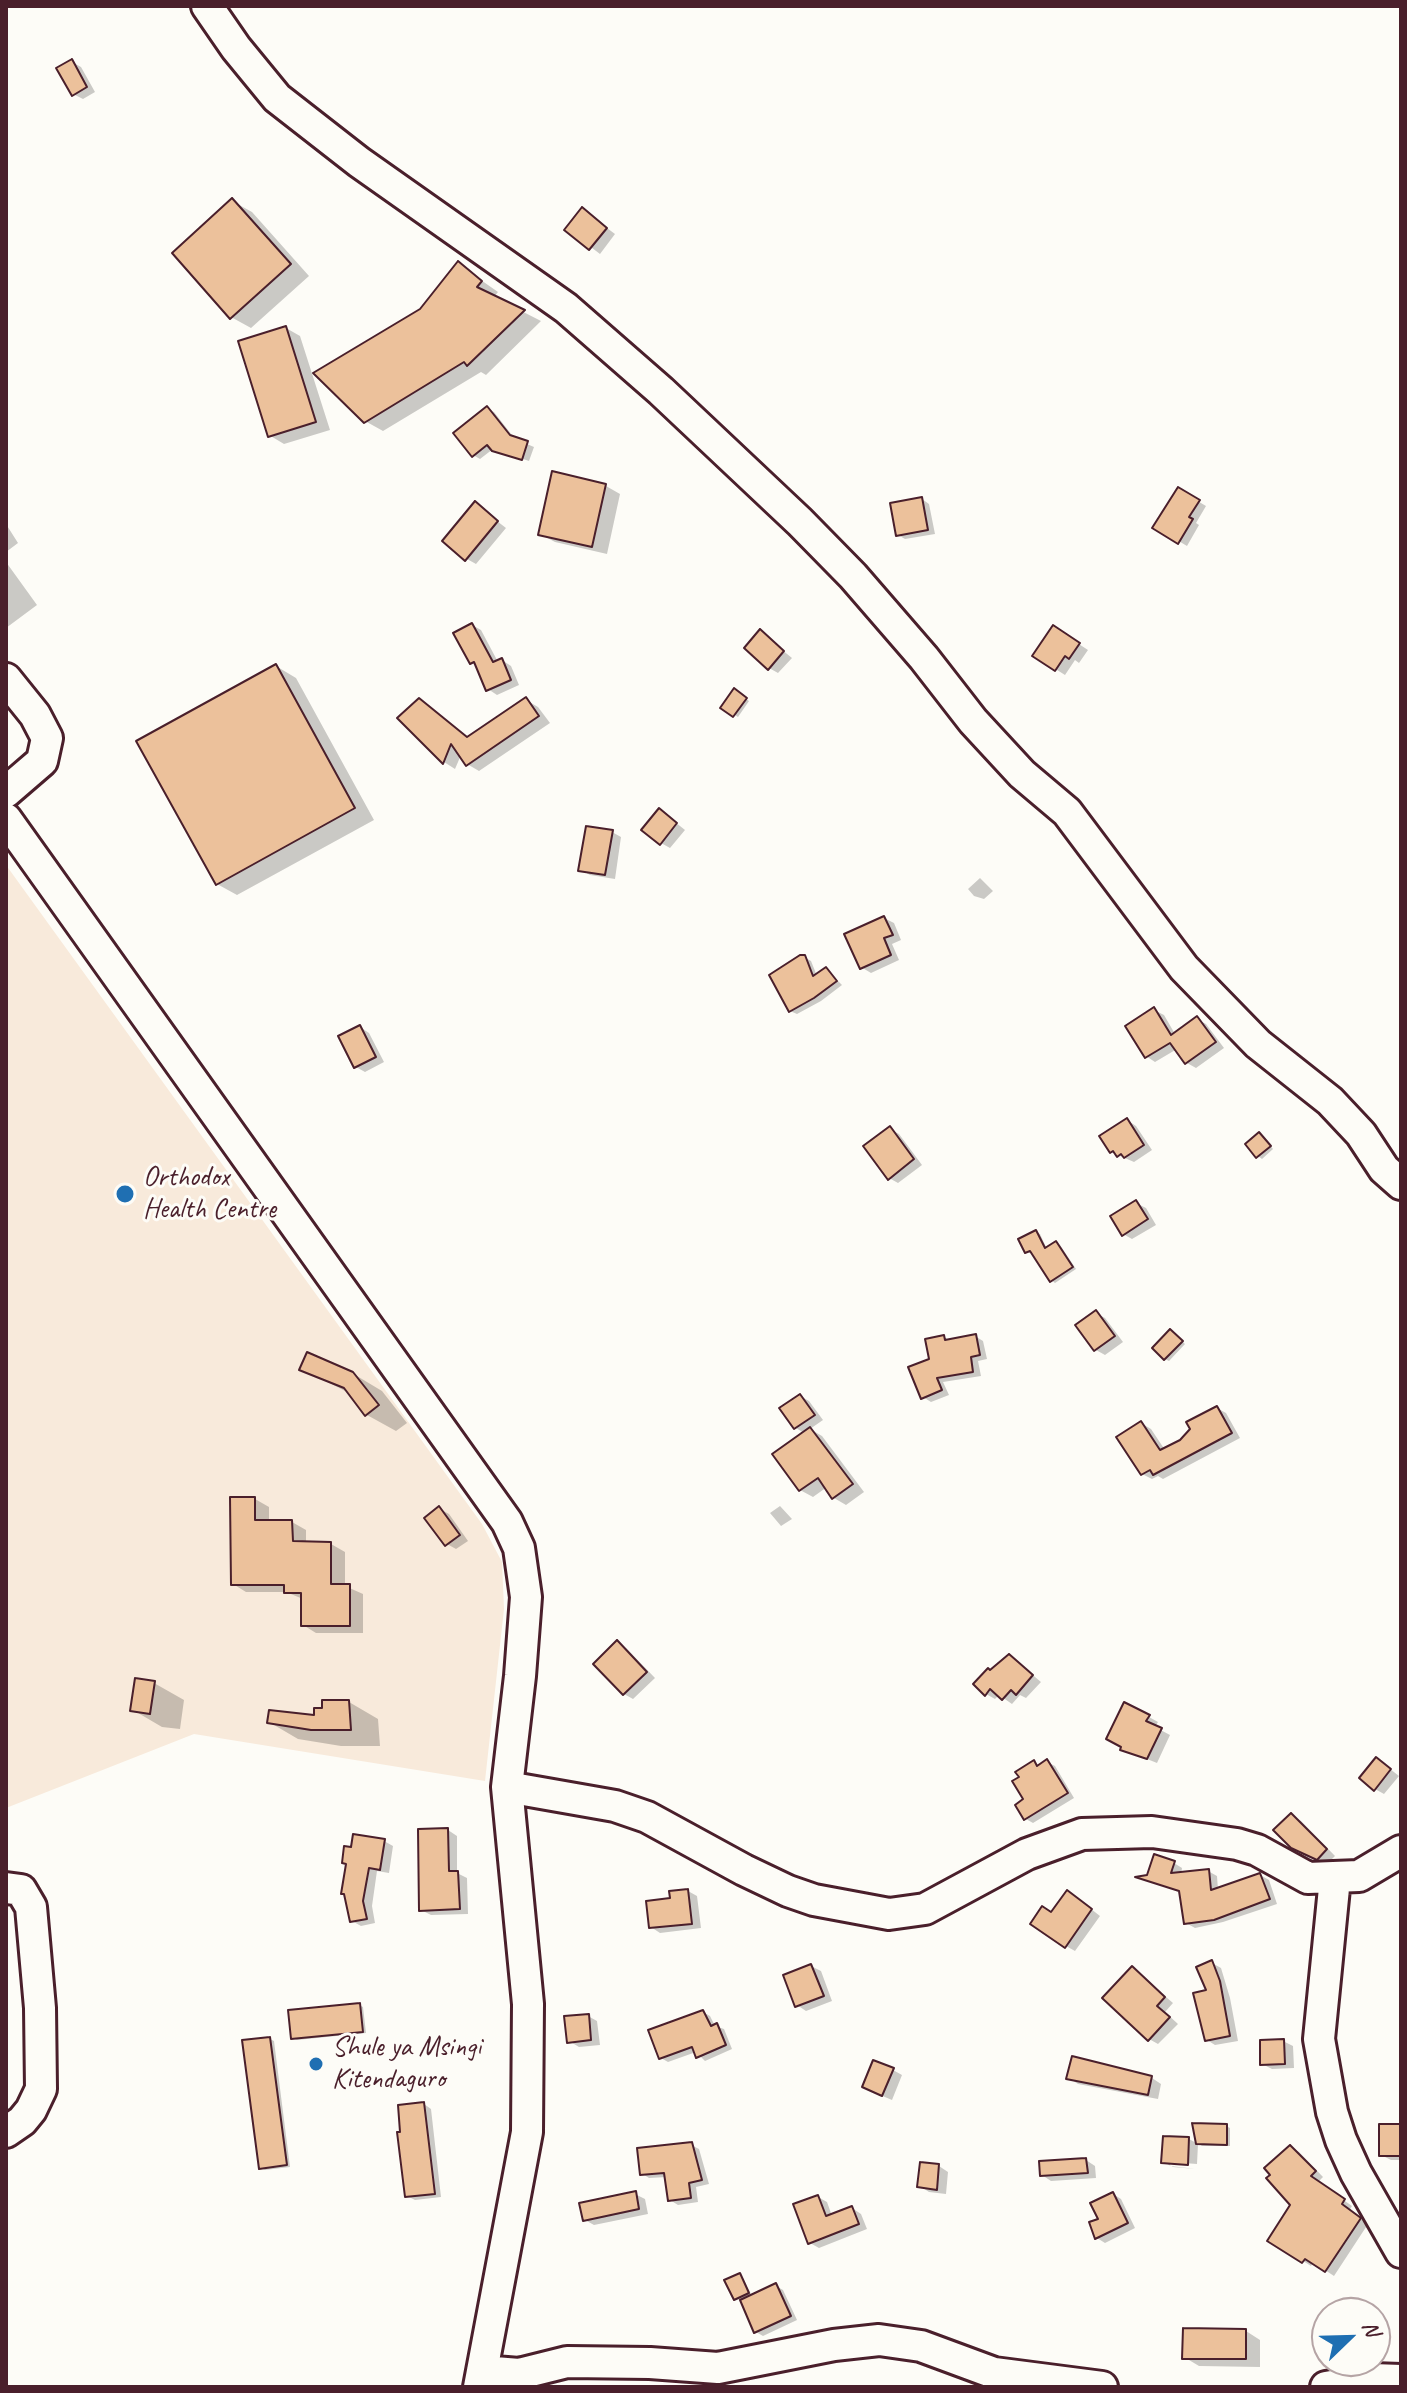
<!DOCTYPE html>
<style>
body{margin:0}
#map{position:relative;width:1407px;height:2393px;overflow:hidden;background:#fdfcf7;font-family:Caveat,sans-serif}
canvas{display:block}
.frame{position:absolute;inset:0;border:8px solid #4a1f2b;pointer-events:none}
.north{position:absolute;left:1311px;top:2297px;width:80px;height:80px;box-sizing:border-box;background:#fdfcf7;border:2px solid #b5a4a5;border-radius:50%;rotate:67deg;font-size:22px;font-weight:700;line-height:32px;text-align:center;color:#4a1f2b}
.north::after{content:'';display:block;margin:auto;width:28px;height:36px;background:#1f6fb2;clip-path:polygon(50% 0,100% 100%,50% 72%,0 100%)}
</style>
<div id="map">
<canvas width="1407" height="2393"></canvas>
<div class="frame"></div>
<div class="north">N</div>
</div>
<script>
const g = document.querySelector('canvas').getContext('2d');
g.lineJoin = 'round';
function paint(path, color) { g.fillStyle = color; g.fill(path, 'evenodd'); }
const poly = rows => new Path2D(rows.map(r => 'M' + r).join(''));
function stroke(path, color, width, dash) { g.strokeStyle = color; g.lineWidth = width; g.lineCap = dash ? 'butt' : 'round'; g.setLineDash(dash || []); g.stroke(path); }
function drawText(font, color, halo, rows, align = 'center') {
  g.font = font + ' Caveat,sans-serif'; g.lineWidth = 6; g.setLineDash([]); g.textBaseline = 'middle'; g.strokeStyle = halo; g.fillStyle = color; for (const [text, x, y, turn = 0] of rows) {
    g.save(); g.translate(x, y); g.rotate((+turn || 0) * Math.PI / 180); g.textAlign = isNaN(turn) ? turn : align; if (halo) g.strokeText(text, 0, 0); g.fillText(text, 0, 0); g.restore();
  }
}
const built = poly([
 [6,865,482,1524,502,1562,504,1609,485,1781,194,1734,6,1808]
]);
const shadow = poly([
 [72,62,81,67,95,92,83,99,73,94],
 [232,201,252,212,309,276,251,328,231,317],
 [583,210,615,234,600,254,567,229],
 [458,264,498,292,494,297,541,321,486,375,481,372,383,431,365,421,421,310],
 [286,328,300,336,330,430,284,444,269,435],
 [487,409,494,412,515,439,534,447,529,461,493,449,480,459,473,455],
 [606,486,620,494,607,554,555,542,540,534],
 [1179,490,1206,506,1196,523,1199,525,1187,546,1155,527],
 [922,499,929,504,935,534,905,539,898,535],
 [475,504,506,528,476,564,467,559],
 [6,524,18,543,6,552],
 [6,562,37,605,6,628],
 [472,625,481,630,498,662,502,660,511,666,519,685,497,695,488,689,478,665,472,663],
 [760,632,792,658,778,673,769,668],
 [1062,633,1088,650,1079,663,1075,660,1065,675,1035,656],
 [276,666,296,678,374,820,237,895,217,884],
 [734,691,749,701,738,717,723,707],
 [526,700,538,707,550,723,479,771,467,764,461,755,455,769,444,762,400,718,419,701,469,738],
 [660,810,685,830,670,848,661,843],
 [612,832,621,837,615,879,590,875,581,870],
 [980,878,993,891,984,899,974,896,968,889],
 [884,918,894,923,901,940,892,944,899,960,871,973,861,967],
 [804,957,811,961,817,976,826,969,842,985,821,1001,797,1014,790,1011],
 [1154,1010,1164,1015,1175,1034,1197,1019,1206,1024,1224,1048,1196,1068,1187,1063,1177,1049,1155,1062,1146,1056],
 [360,1027,369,1033,384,1062,365,1072,356,1067],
 [1127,1120,1136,1126,1152,1150,1134,1162,1111,1152],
 [890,1129,899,1134,922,1165,898,1183,889,1178],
 [1263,1137,1273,1149,1262,1159,1258,1156],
 [1136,1203,1146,1208,1156,1225,1132,1239,1123,1234],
 [1036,1232,1040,1234,1047,1249,1056,1243,1060,1245,1076,1269,1055,1283,1051,1280,1033,1253,1026,1252],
 [1096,1313,1105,1318,1123,1342,1105,1355,1096,1350],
 [1175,1334,1185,1344,1169,1361,1165,1359],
 [975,1336,983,1341,987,1359,978,1361,981,1376,943,1382,949,1395,931,1402,923,1397,931,1360,944,1337,951,1341],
 [302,1369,352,1373,382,1391,407,1423,396,1431,367,1415,351,1394],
 [800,1396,809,1401,823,1420,810,1429,822,1436,864,1492,846,1505,834,1498,827,1487,813,1497,800,1490,804,1433,796,1428],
 [1217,1408,1226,1413,1240,1438,1163,1479,1158,1476,1152,1479,1142,1474,1141,1423,1151,1429,1165,1450,1182,1442],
 [255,1499,269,1507,269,1522,292,1522,306,1530,306,1544,331,1544,345,1552,345,1586,363,1594,363,1633,316,1633,303,1625,303,1599,286,1592,246,1592,233,1584],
 [780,1506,792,1519,781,1526,770,1513],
 [440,1509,449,1514,468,1541,456,1549,447,1544],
 [617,1643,626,1648,655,1678,633,1699,624,1694],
 [1010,1656,1041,1682,1026,1698,1020,1695,1012,1704,999,1695,995,1699,986,1694,991,1672],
 [154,1683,184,1700,180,1729,162,1727,133,1710],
 [349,1702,378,1719,380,1746,341,1746,298,1739,269,1722,316,1717],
 [1149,1717,1158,1722,1155,1727,1170,1735,1157,1763,1122,1749],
 [1047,1762,1055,1766,1074,1798,1033,1823,1026,1819,1026,1800,1034,1763,1040,1766],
 [1385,1765,1399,1776,1384,1794,1375,1789],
 [1291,1815,1301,1821,1335,1856,1327,1864,1292,1846],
 [448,1830,457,1836,457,1873,467,1878,468,1914,431,1915,421,1910],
 [384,1841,393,1846,389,1873,377,1871,372,1906,375,1923,361,1926,352,1921,346,1894],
 [1174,1863,1182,1868,1181,1874,1208,1871,1217,1876,1218,1890,1260,1875,1269,1880,1277,1904,1223,1922,1195,1928,1186,1923,1182,1892,1141,1878],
 [688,1891,697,1896,701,1928,660,1933,651,1927,672,1900],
 [1077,1898,1100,1916,1075,1951,1066,1946,1052,1914],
 [1212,1963,1221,1968,1230,1998,1238,2041,1215,2045,1207,2040],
 [811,1966,821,1971,832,2001,806,2011,797,2005],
 [1132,1968,1173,2003,1165,2012,1178,2024,1158,2044,1149,2039],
 [359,2005,363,2007,366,2033,297,2040,293,2038],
 [703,2012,710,2016,715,2026,724,2029,732,2049,705,2061,696,2052,668,2062,661,2058],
 [588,2016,597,2021,600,2045,579,2047,569,2041],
 [270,2039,274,2041,290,2167,265,2170,261,2168],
 [1283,2041,1293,2046,1294,2068,1272,2069,1262,2064],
 [1073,2059,1152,2078,1161,2084,1158,2099,1078,2084,1069,2078],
 [893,2070,902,2075,892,2100,873,2092],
 [424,2104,431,2109,441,2197,415,2200,407,2196],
 [1226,2126,1230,2128,1230,2146,1202,2146,1198,2143],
 [1401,2126,1401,2160,1391,2160,1381,2155],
 [1189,2139,1198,2144,1197,2164,1170,2162,1170,2166,1196,2169,1173,2167,1163,2162],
 [691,2145,699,2149,709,2184,696,2187,698,2202,678,2205,670,2200,667,2177,649,2178,641,2173],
 [1291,2147,1299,2152,1323,2177,1318,2182,1352,2206,1349,2211,1368,2224,1334,2276,1313,2262,1311,2266,1270,2240,1293,2205],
 [1086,2160,1095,2166,1096,2178,1051,2181,1042,2175],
 [939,2166,948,2172,946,2194,929,2192,920,2186],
 [635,2194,645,2199,648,2214,594,2225,585,2220],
 [1113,2194,1121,2199,1135,2228,1105,2243,1097,2238,1101,2220],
 [818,2197,827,2202,832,2216,852,2208,861,2214,867,2229,819,2248,810,2243],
 [740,2276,743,2278,752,2296,776,2286,783,2290,797,2320,763,2336,756,2332,742,2300,735,2299],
 [1246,2331,1260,2340,1260,2367,1199,2366,1184,2357]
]);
const building = poly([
 [72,59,87,87,72,96,56,68,72,59],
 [232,198,291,264,230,319,172,253,232,198],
 [582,207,607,228,589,250,564,230,582,207],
 [458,261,482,281,477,287,525,310,467,366,464,362,364,423,313,373,420,309,458,261],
 [286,326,316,422,268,437,238,341,286,326],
 [487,406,510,435,528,441,522,460,492,451,487,445,472,457,453,433,487,406],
 [552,471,606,484,592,547,538,535,552,471],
 [1178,487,1200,500,1189,517,1193,519,1178,544,1152,528,1178,487],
 [922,497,928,530,896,536,890,503,922,497],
 [475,501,498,521,465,561,442,541,475,501],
 [472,623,493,662,502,658,511,680,486,691,474,662,470,664,453,633,472,623],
 [1053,625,1080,643,1069,659,1065,656,1055,671,1032,656,1053,625],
 [760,629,784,651,768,670,744,648,760,629],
 [276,664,355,808,216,885,136,741,276,664],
 [734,688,747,698,733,717,720,708,734,688],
 [526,697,539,716,466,766,451,744,443,764,397,718,419,698,467,737,526,697],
 [659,808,677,823,660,845,641,830,659,808],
 [586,826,613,830,605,875,578,871,586,826],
 [884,916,893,935,884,938,891,955,860,969,844,934,884,916],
 [800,955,805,955,813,976,826,967,837,981,814,998,789,1012,769,975,800,955],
 [1154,1007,1171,1035,1197,1016,1216,1042,1185,1064,1170,1043,1145,1058,1125,1026,1154,1007],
 [360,1025,376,1057,354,1068,338,1036,360,1025],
 [1127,1118,1144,1145,1124,1158,1121,1154,1117,1157,1113,1151,1110,1153,1099,1136,1127,1118],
 [890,1126,914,1159,888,1180,863,1146,890,1126],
 [1259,1132,1271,1146,1256,1158,1245,1144,1259,1132],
 [1136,1200,1148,1219,1122,1236,1110,1216,1136,1200],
 [1036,1230,1045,1248,1056,1241,1073,1267,1050,1282,1030,1251,1025,1253,1018,1239,1036,1230],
 [1096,1310,1115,1336,1094,1351,1075,1325,1096,1310],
 [1170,1329,1183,1341,1164,1360,1152,1348,1170,1329],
 [976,1334,980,1355,971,1357,973,1372,937,1378,942,1390,921,1399,908,1367,929,1359,925,1339,944,1335,945,1340,976,1334],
 [307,1352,353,1372,379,1405,365,1416,344,1388,299,1370,307,1352],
 [800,1394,815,1415,794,1429,779,1408,800,1394],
 [1217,1406,1232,1433,1153,1475,1150,1470,1141,1475,1116,1437,1141,1421,1160,1450,1180,1440,1190,1429,1186,1422,1217,1406],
 [810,1427,853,1484,832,1499,818,1478,799,1491,772,1454,810,1427],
 [230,1497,255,1497,255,1520,292,1520,293,1541,331,1542,331,1584,350,1584,350,1626,301,1626,301,1593,284,1593,284,1585,231,1585,230,1497],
 [439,1506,460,1535,445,1546,424,1518,439,1506],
 [617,1640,647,1672,623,1695,593,1664,617,1640],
 [1009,1654,1033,1675,1016,1695,1011,1690,1002,1700,990,1689,985,1696,973,1684,988,1668,990,1670,1009,1654],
 [135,1678,155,1681,150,1714,130,1711,135,1678],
 [322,1700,349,1700,351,1730,311,1730,267,1723,269,1710,314,1715,314,1708,322,1708,322,1700],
 [1124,1702,1150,1715,1146,1721,1162,1728,1147,1759,1120,1750,1121,1747,1106,1739,1124,1702],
 [1376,1757,1391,1769,1374,1791,1359,1778,1376,1757],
 [1047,1759,1068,1793,1024,1820,1015,1805,1023,1799,1012,1781,1019,1777,1015,1772,1034,1760,1037,1766,1047,1759],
 [1291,1813,1327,1849,1317,1860,1291,1848,1273,1830,1291,1813],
 [448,1828,449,1871,458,1871,460,1909,419,1911,418,1829,448,1828],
 [353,1834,385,1839,380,1870,369,1868,363,1901,367,1919,350,1922,344,1894,341,1894,346,1864,342,1863,344,1846,351,1847,353,1834],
 [1154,1854,1175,1861,1171,1873,1209,1869,1211,1890,1260,1873,1270,1899,1214,1920,1184,1924,1179,1891,1135,1877,1147,1875,1154,1854],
 [688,1889,692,1924,649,1928,646,1901,670,1898,669,1891,688,1889],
 [1067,1890,1092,1909,1065,1948,1030,1924,1042,1906,1051,1912,1067,1890],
 [1212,1960,1220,1981,1230,2036,1205,2041,1193,1993,1206,1990,1196,1967,1212,1960],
 [811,1964,824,1996,795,2007,783,1975,811,1964],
 [1132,1966,1165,1997,1157,2006,1170,2017,1148,2041,1102,1998,1132,1966],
 [360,2003,363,2032,291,2039,288,2010,360,2003],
 [703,2010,711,2026,717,2023,726,2045,696,2058,692,2047,659,2059,648,2030,703,2010],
 [589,2014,591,2040,567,2043,564,2016,589,2014],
 [270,2037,287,2165,259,2169,242,2040,270,2037],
 [1284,2039,1285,2064,1260,2065,1260,2040,1284,2039],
 [1072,2056,1152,2076,1148,2095,1066,2079,1072,2056],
 [873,2060,894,2068,882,2096,862,2087,873,2060],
 [424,2102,435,2194,405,2197,397,2132,400,2132,398,2105,424,2102],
 [1192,2123,1227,2124,1227,2145,1196,2144,1192,2123],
 [1379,2124,1401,2124,1401,2156,1379,2156,1379,2124],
 [1163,2136,1189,2137,1188,2165,1161,2163,1163,2136],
 [692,2142,702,2180,689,2183,691,2198,668,2201,664,2173,640,2175,637,2148,692,2142],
 [1290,2145,1316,2171,1311,2176,1345,2199,1342,2204,1361,2218,1325,2272,1305,2259,1302,2263,1267,2241,1290,2205,1266,2178,1270,2175,1264,2168,1290,2145],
 [1086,2158,1088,2173,1040,2176,1039,2161,1086,2158],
 [920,2162,939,2164,937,2190,917,2187,920,2162],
 [636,2191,639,2209,583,2221,579,2203,636,2191],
 [1113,2192,1128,2223,1095,2239,1089,2222,1098,2219,1090,2203,1113,2192],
 [818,2195,826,2216,852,2206,859,2224,808,2244,793,2204,818,2195],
 [740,2273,749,2293,734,2300,724,2280,740,2273],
 [776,2283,791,2316,754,2333,740,2300,776,2283],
 [1183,2328,1246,2329,1246,2359,1182,2359,1183,2328]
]);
const minor = poly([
 [207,6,236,48,277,98,359,162,566,308,661,391,800,522,853,576,924,658,973,721,1022,774,1067,812,1184,968,1258,1044,1330,1101,1361,1134,1384,1169,1401,1184],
 [6,679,35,715,47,738,42,761,6,792],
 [6,819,507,1522,519,1548,526,1597,520,1676,507,1787,528,2004,527,2132,479,2387],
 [507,1787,615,1806,647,1817,744,1870,788,1891,814,1900,889,1914,925,1909,1027,1854,1082,1834,1152,1832,1237,1844,1257,1850,1308,1878,1359,1876,1401,1851],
 [1335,1878,1319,2039,1332,2112,1341,2140,1356,2173,1401,2252],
 [6,1888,21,1890,31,1907,40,2008,41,2089,31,2110,22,2121,6,2132],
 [482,2371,519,2374,567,2362,650,2363,718,2368,834,2345,879,2340,921,2346,994,2373,1102,2387],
 [1326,2387,1372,2379,1401,2380]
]);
const markers = [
 [125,1194,10,"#1f6fb2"],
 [316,2064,8,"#1f6fb2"]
];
const poiNames = [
 ["Orthodox",143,1178],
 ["Health Centre",143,1210],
 ["Shule ya Msingi",332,2048],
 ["Kitendaguro",332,2080]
];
paint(built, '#f8eadb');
paint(shadow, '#0003');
paint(building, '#ecc19b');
stroke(building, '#4a1f2b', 2);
stroke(minor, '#4a1f2b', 36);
stroke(minor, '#fdfcf7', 30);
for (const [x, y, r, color] of markers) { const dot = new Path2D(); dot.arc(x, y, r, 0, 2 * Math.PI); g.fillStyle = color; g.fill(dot); stroke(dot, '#fdfcf7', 3); }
drawText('28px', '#4a1f2b', '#fdfcf7', poiNames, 'left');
</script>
